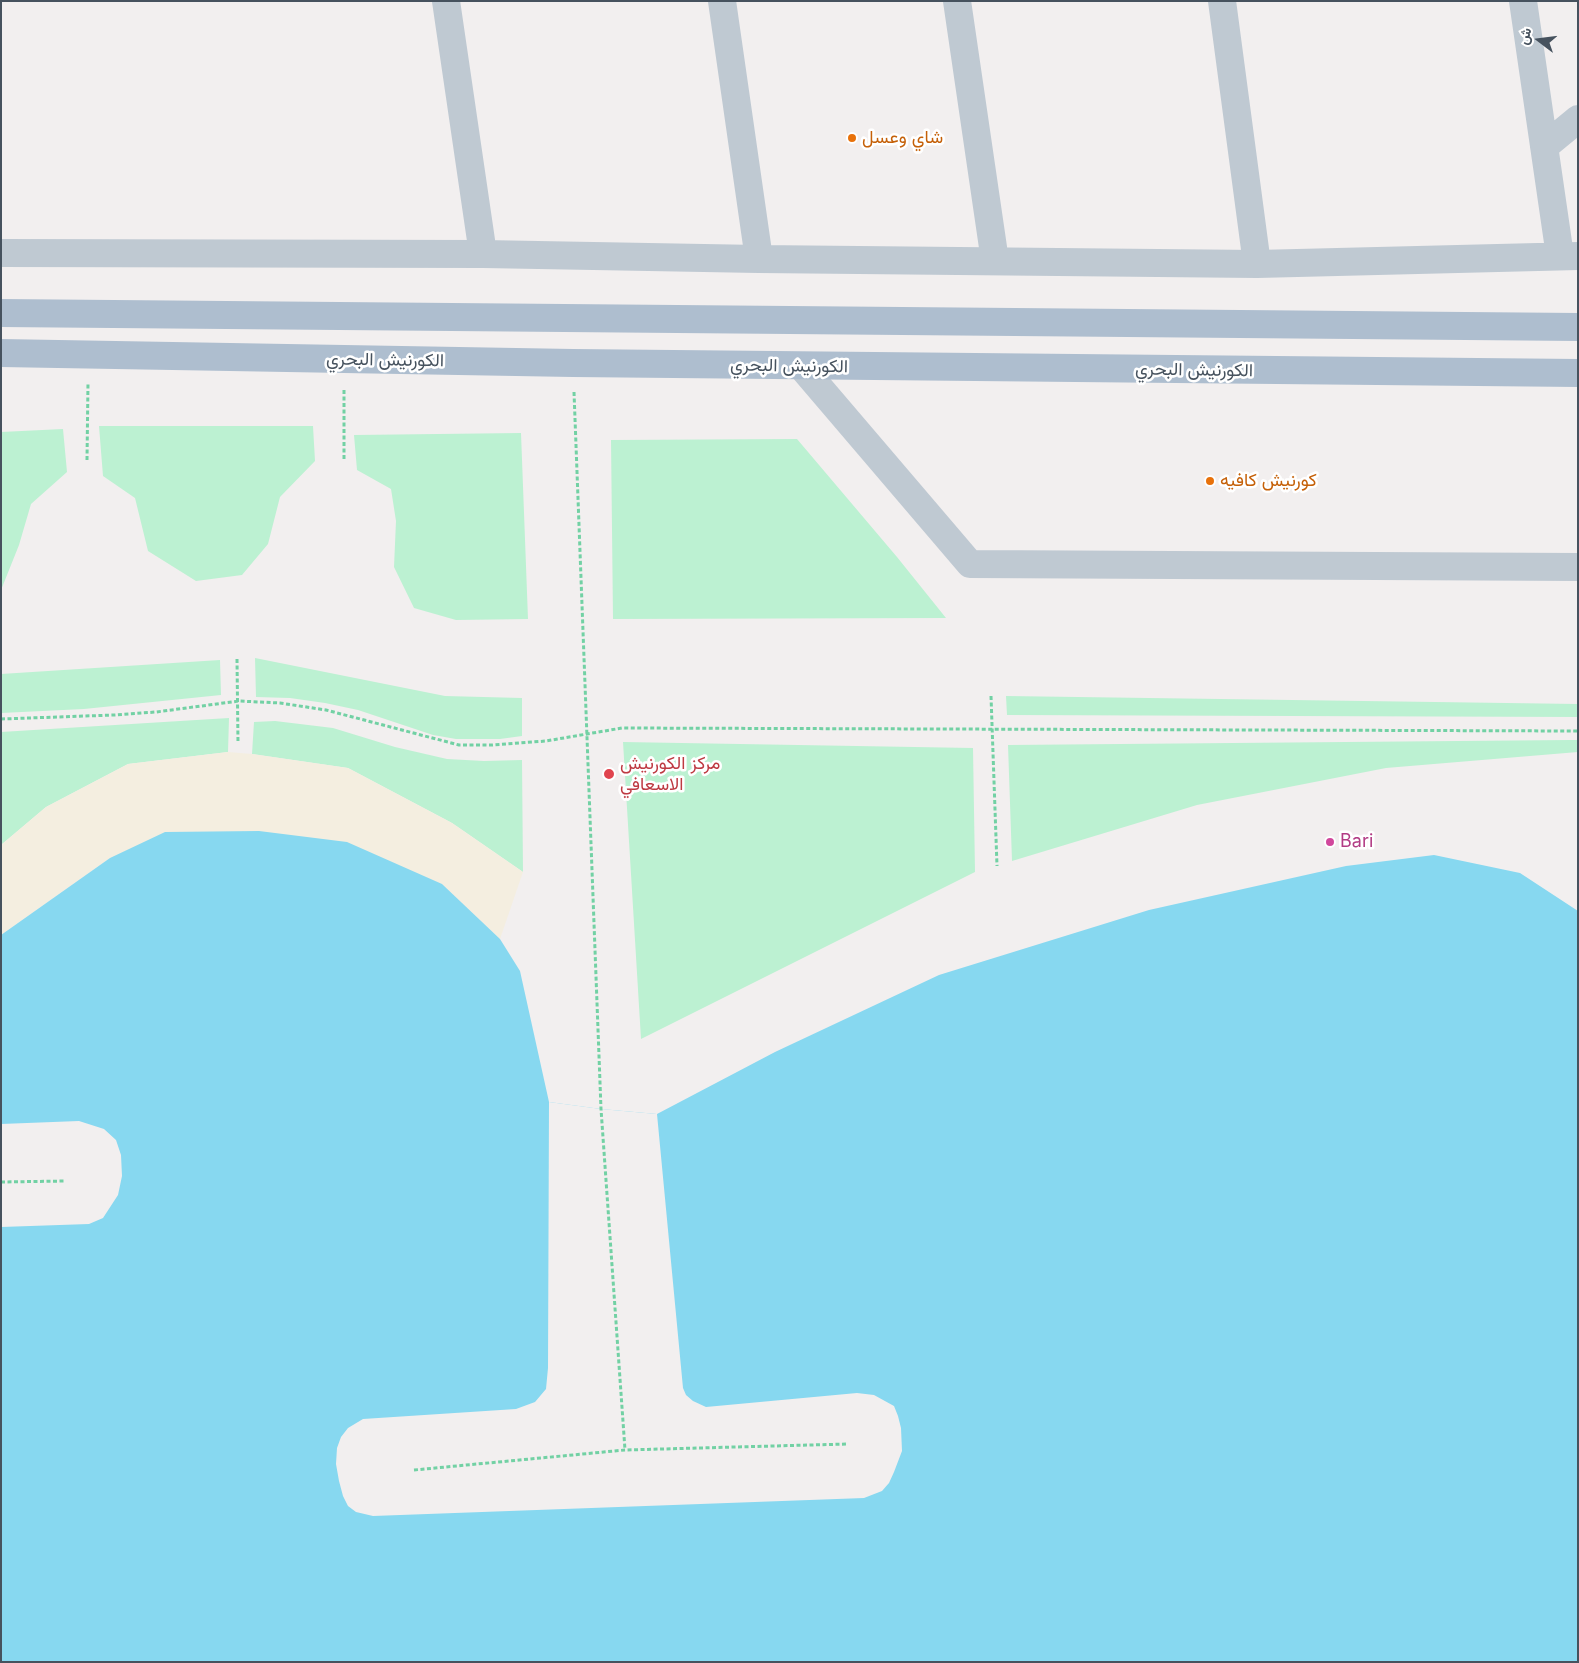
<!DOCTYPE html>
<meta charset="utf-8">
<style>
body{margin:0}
#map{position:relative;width:1579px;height:1663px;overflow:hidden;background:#f2efef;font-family:Inter,Vazirmatn,sans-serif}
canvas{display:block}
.frame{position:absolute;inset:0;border:2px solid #46525e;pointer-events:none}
.north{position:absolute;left:1514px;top:15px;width:50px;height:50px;-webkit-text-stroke:4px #fff;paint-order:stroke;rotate:285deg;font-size:14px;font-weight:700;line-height:20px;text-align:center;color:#46525e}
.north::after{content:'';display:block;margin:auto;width:18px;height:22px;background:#46525e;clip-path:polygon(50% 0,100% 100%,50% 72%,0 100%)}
</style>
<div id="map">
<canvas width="1579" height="1663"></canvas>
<div class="frame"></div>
<div class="north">ش</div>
</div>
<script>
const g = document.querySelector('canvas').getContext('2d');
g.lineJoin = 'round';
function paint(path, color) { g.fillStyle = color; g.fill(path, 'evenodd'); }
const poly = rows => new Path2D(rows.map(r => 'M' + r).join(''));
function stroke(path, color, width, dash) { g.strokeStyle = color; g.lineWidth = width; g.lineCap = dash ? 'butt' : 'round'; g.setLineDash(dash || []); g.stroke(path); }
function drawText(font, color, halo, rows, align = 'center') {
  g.font = font + ' Inter,Vazirmatn,sans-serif'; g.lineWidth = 5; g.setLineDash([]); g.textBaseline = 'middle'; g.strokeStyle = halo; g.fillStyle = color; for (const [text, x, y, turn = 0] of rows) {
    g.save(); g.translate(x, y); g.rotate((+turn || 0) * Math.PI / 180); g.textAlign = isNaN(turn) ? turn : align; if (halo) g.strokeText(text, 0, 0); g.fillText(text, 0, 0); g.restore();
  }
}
const green = poly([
 [99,426,313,426,315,461,280,497,268,544,242,575,196,581,148,551,135,498,103,476],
 [63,429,67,472,31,504,19,545,1,590,1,432],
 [521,433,528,619,456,620,414,608,394,567,396,521,391,489,357,470,354,435],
 [797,439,897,557,946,618,613,619,611,440],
 [255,658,445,696,522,698,522,736,500,739,456,739,433,735,358,710,325,703,290,698,256,697],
 [220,660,221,695,84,709,1,713,1,674],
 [1006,696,1578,704,1578,717,1007,715],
 [229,718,228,752,128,764,46,807,1,845,1,732],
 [275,721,333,728,395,747,447,759,484,761,522,760,523,872,452,823,348,768,252,754,254,722],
 [1570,740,1578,740,1578,752,1386,768,1197,805,1012,861,1008,745],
 [623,742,973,748,975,872,641,1039]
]);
const sand = poly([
 [228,752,252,754,348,768,452,823,523,872,500,939,442,884,110,858,1,935,1,845,46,807,128,764]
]);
const water = poly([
 [259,831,347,842,442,884,500,939,520,971,549,1102,601,1109,657,1114,775,1052,939,975,1149,910,1346,866,1434,855,1520,873,1578,911,1578,1662,1,1662,1,935,110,858,165,832]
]);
const pier = poly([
 [549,1102,601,1109,657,1114,683,1388,686,1395,693,1401,706,1407,857,1393,874,1395,894,1406,898,1416,901,1428,902,1451,894,1472,889,1483,882,1491,864,1498,373,1516,356,1512,348,1506,343,1496,339,1481,336,1464,337,1448,341,1437,348,1428,363,1419,516,1409,535,1402,546,1389,548,1368],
 [79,1121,104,1129,116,1140,121,1155,122,1176,118,1195,103,1218,89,1224,1,1227,1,1124]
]);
const path = poly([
 [574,392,601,1109,625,1450],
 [344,459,344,388],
 [87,460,88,383],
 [237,659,238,743],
 [991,696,997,866],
 [1,719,114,715,156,712,239,701,280,703,326,710,459,745,492,745,546,741,622,728,1578,731],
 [1,1182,65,1181],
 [414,1470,625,1450,847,1444]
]);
const minor = poly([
 [446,1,483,254],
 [722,1,759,259],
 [957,1,995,261],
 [1222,1,1257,264],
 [1523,1,1560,256],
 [1544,147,1578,119],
 [1,253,483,254,759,259,1257,264,1578,256],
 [801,366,970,564,1578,567]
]);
const major = poly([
 [1,313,1578,327],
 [1,353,573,363,1578,373]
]);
const markers = [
 [852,138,5,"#e8710a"],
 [1210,481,5,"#e8710a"],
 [609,774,6,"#e0444e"],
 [1330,842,5,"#d1479c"]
];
const foodNames = [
 ["شاي وعسل",862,138],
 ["كورنيش كافيه",1220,481]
];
const streetNames = [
 ["الكورنيش البحري",385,360,1],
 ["الكورنيش البحري",789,366,1],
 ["الكورنيش البحري",1194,370,1]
];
const healthNames = [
 ["مركز الكورنيش",620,764],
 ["الاسعافي",620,785]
];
const hotelNames = [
 ["Bari",1340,842]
];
paint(green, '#bcf1d2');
paint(sand, '#f4eee0');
paint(water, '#87d8f0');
paint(pier, '#f2efef');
stroke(path, '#72d1a4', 3, [4, 2.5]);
stroke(minor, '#bfc9d2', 28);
stroke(major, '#aebecf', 28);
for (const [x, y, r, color] of markers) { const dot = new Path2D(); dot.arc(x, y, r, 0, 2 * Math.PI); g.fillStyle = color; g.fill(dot); stroke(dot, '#fff', 2); }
drawText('18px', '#c56008', '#fff', foodNames, 'left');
drawText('18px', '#46525e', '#fff', streetNames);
drawText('18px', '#be3a42', '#fff', healthNames, 'left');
drawText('18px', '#b23c85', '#fff', hotelNames, 'left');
</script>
